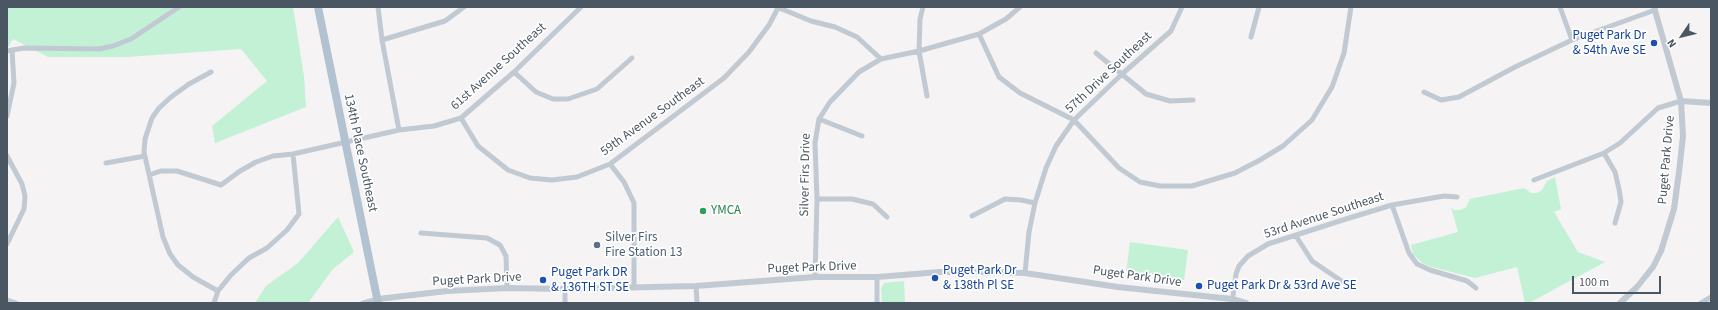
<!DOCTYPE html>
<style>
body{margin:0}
#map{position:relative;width:1718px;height:310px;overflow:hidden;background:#f5f3f3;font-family:"Source Sans 3",sans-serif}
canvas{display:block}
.frame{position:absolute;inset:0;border:8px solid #4a5661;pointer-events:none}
.north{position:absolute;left:1662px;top:16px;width:40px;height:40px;-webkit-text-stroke:3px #fff;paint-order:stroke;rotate:235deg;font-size:11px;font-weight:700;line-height:16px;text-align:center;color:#4a5661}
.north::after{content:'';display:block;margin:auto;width:14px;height:18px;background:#4a5661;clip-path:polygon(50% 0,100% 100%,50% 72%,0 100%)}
.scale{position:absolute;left:1572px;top:276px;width:89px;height:18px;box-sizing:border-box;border:2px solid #4a5661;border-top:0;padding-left:5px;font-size:12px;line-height:14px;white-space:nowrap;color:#4a5661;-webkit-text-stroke:3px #fff;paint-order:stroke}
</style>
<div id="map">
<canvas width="1718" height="310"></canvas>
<div class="frame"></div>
<div class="north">N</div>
<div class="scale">100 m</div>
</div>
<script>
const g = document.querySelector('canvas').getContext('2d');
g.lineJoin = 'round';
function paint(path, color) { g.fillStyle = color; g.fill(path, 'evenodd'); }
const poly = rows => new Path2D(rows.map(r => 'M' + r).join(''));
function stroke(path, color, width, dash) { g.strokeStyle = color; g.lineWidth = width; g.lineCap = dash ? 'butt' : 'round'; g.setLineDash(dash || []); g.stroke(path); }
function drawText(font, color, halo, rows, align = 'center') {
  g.font = font + ' "Source Sans 3",sans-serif'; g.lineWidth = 3.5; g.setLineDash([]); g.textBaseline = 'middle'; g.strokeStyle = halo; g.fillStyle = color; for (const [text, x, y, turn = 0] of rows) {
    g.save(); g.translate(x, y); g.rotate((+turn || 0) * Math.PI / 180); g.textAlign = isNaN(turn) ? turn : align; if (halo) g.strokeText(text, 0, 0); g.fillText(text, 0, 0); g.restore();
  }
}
const green = poly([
 [7,7,293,7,304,76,306,107,215,143,212,126,267,81,241,49,127,57,48,57,13,39,7,49],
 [1555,177,1561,209,1554,212,1578,252,1605,262,1529,303,1525,303,1517,267,1475,278,1428,266,1422,263,1413,254,1411,245,1458,232,1451,207,1454,210,1461,210,1466,207,1470,199,1524,188,1531,193,1537,193,1542,190,1547,181],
 [338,217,354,252,333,269,308,303,255,303,266,286,298,263],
 [1130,242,1188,250,1184,280,1126,272],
 [904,281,905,303,882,303,881,288,884,283]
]);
const minor = poly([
 [378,7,382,40,399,130],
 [777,7,811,21,835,27,857,37,881,59],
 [923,7,920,19,919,51,927,96],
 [1560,7,1572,40],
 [979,34,999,77,1020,93,1074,120,1119,168,1140,182,1160,186,1192,186,1235,173,1260,160,1283,146,1312,120,1332,87,1344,53,1351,7],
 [1251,37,1259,7],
 [382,40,445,21,464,7],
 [7,51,24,48,99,49,113,46,131,39,179,7],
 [1096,53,1146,94,1170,101,1193,100],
 [211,72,189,84,171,97,159,108,152,118,145,139,144,152,163,237,170,254,178,265,193,277,218,291],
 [514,72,536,92,553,99,568,99,597,89,632,58],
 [1424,92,1441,100,1459,97,1515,67,1572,40,1655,10],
 [7,116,14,83,12,50],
 [461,118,478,146,508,170,530,178,552,180,577,177,610,164,724,78,749,52,769,25,778,8],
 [819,119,862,136],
 [1604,153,1615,172,1619,189,1621,202,1615,223],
 [7,156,22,184,25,196,24,209,7,244],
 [106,163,145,156],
 [610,164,624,182,634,203,634,288],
 [149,175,161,171,177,171,221,185,240,171,256,162,273,156,293,154,399,130,434,126,461,118,514,72,581,7],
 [1534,180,1604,153,1620,143,1658,108,1681,101],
 [817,199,852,199,873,204,887,217],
 [1392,205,1409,253,1417,264,1430,270,1467,281,1476,288],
 [972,216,1005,199,1021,200,1035,203],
 [421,233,487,238,500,245,506,256,507,288],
 [1296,236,1312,261,1343,282],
 [1025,273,1029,232,1035,203,1046,168,1056,146,1074,120,1122,74,1171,31,1182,7],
 [815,277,817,199,815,143,819,119,830,102,859,72,881,59,919,51,979,34,1006,19,1020,7],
 [877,277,877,303],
 [696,286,697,303],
 [565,289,565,303],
 [7,300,16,303],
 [214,303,218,291,231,275,249,258,267,248,287,230,299,214,293,154],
 [363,303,378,299],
 [1232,303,1236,274,1239,266,1248,256,1268,244,1346,219,1392,205,1444,196,1457,197],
 [1701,303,1711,297]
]);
const tertiary = poly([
 [1681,101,1711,103],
 [378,299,447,291,507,288,565,289,696,286,815,277,877,277,940,272,984,272,1025,273,1118,287,1232,299,1246,303],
 [1620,303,1637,287,1653,267,1661,251,1674,209,1679,172,1683,136,1681,101,1654,7]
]);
const primary = poly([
 [318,7,378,303]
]);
const markers = [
 [1654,43,4,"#1a4fb4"],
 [703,211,4,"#2e9e5b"],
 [597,245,4,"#5c6f8a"],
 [935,278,4,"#1a4fb4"],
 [543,280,4,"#1a4fb4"],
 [1199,286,4,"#1a4fb4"]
];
const transitNames = [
 ["Puget Park Dr",1646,36,"right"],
 ["& 54th Ave SE",1646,51,"right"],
 ["Puget Park Dr",943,271],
 ["& 138th Pl SE",943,286],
 ["Puget Park DR",551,273],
 ["& 136TH ST SE",551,288],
 ["Puget Park Dr & 53rd Ave SE",1207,286]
];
const streetNames = [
 ["61st Avenue Southeast",499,67,-42],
 ["57th Drive Southeast",1109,73,-43],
 ["59th Avenue Southeast",653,117,-36],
 ["134th Place Southeast",360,153,78],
 ["Puget Park Drive",1667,160,-85],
 ["Silver Firs Drive",806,175,-89],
 ["53rd Avenue Southeast",1324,216,-18],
 ["Puget Park Drive",812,268,-2],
 ["Puget Park Drive",1137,277,8],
 ["Puget Park Drive",477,280,-3]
];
const leisureNames = [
 ["YMCA",711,211]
];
const serviceNames = [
 ["Silver Firs",605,238],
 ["Fire Station 13",605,253]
];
paint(green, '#c3f1d5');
stroke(minor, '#c1cad2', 5);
stroke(tertiary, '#c1cad2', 6);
stroke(primary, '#b3c2d1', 8);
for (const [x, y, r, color] of markers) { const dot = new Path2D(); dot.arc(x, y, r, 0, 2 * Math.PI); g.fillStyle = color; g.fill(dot); stroke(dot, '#fff', 1.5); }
drawText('13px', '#164399', '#fff', transitNames, 'left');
drawText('13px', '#4a5661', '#fff', streetNames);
drawText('13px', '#27864d', '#fff', leisureNames, 'left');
drawText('13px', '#4e5e75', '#fff', serviceNames, 'left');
</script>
